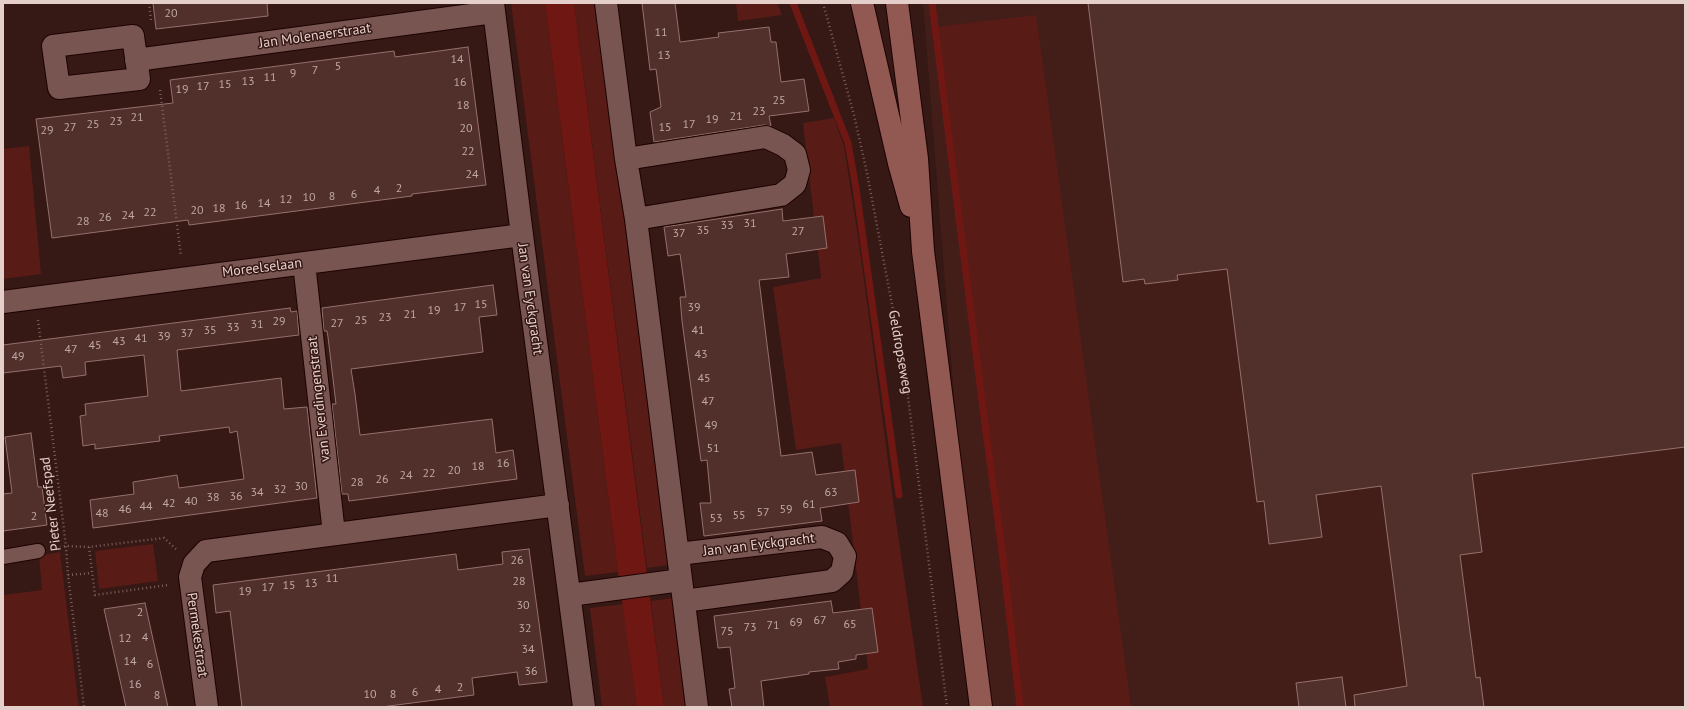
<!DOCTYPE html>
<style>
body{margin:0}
#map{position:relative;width:1688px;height:710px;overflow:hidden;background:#361815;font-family:"PT Sans",sans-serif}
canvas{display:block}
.frame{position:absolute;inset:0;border:4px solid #e4cfcb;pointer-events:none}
</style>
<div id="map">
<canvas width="1688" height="710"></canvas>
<div class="frame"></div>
</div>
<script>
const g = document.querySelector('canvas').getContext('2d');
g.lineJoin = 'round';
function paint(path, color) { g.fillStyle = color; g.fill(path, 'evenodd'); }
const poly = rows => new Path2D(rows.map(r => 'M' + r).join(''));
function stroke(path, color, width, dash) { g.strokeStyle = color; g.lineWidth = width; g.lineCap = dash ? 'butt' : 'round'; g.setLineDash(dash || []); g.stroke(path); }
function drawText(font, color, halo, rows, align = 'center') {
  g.font = font + ' "PT Sans",sans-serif'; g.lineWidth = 3; g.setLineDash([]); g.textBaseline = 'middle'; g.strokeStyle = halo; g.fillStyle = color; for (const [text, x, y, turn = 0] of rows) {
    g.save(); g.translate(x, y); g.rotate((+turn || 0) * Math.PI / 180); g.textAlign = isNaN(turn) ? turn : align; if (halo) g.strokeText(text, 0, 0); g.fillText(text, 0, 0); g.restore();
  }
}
const built = poly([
 [923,3,1685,3,1685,707,981,707,974,649]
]);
const green = poly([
 [511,3,545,3,618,572,585,576],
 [574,3,598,3,606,71,668,565,647,568],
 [736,3,777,3,782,15,738,21],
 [1036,15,1055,152,1131,707,1017,707,934,27],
 [834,118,844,146,860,250,894,507,923,707,830,707,825,677,868,669,841,443,796,450,773,287,821,278,803,123],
 [29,146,41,274,3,279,3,149],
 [153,544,158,581,99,589,95,551],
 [60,552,79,707,3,707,3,595,42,590,39,556],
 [673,598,687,707,664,707,651,601],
 [624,604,637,707,602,707,590,608]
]);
const water = poly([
 [545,3,574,3,664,707,637,707,618,572]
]);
const stream = poly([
 [793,3,848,143,856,188,899,495],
 [932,3,985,425,1002,549,1020,707]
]);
const building = poly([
 [153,3,267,3,268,16,156,29,153,3],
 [642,3,675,3,680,42,719,37,718,33,769,27,771,42,776,42,781,82,804,79,809,111,769,116,771,126,764,125,654,142,650,112,661,107,656,69,650,70,642,3],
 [1088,3,1685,3,1685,447,1472,474,1482,552,1460,555,1476,678,1480,677,1484,707,1355,707,1354,695,1407,686,1381,486,1316,495,1322,537,1269,544,1264,501,1257,502,1227,269,1177,275,1178,280,1145,284,1144,279,1123,282,1088,3],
 [468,47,486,185,412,194,412,196,189,225,188,220,52,238,36,119,173,103,170,80,394,51,395,57,468,47],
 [782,209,783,221,823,216,827,248,786,254,789,277,759,280,781,456,812,452,816,475,855,470,859,502,820,508,822,521,704,536,700,503,711,503,707,460,701,461,682,321,680,297,686,297,680,254,668,256,664,227,782,209],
 [493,285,497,315,479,317,483,352,351,369,355,394,360,435,492,419,496,453,513,450,517,479,349,501,348,494,342,494,332,404,336,404,328,337,327,331,324,331,322,308,493,285],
 [290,308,291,312,297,311,299,335,177,350,181,391,281,378,284,409,307,407,317,498,93,528,90,500,134,494,133,482,177,475,179,488,244,479,237,431,230,433,229,427,159,436,160,441,95,449,95,444,83,446,80,416,86,415,85,404,148,396,144,355,85,362,86,375,63,378,61,366,3,373,3,345,290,308],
 [31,433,38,487,42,487,47,525,3,531,3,494,12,493,5,437,31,433],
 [529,549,547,682,519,685,517,672,472,678,474,695,381,707,242,707,230,611,216,613,213,585,456,554,458,570,503,564,502,552,529,549],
 [831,601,833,613,872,608,878,652,856,655,856,659,838,662,839,669,809,672,809,674,761,681,764,707,732,707,729,689,735,688,730,647,718,648,714,616,831,601],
 [145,603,168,707,126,707,104,609,145,603],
 [1342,677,1346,707,1299,707,1296,683,1342,677]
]);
const path = poly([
 [149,3,151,20],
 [823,3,854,115,867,173,905,373,947,707],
 [160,90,181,256],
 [38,320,66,546,68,575,84,707],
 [89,547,95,595,168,585],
 [56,548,66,546,89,547,164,538,176,549],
 [68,575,92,573]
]);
const service = poly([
 [3,557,38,551]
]);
const minor = poly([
 [493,3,522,235,584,707],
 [606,3,626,159,636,219,697,707],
 [133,36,139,79,59,88,53,46,133,36],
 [136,60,494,12],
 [626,159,766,137,783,145,795,154,799,170,795,184,781,195,636,219],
 [304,263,334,534],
 [3,302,522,235],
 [678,554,822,537,837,543,845,556,842,572,832,581,684,601],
 [570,595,681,580],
 [207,707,190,577,194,564,206,551,558,505]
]);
const secondary = poly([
 [862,3,899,163,911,206],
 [897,3,917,159,923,251,981,707]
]);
const numberNames = [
 ["20",171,14],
 ["11",661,33],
 ["13",664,56],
 ["14",457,60],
 ["5",338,67],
 ["7",315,71],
 ["9",293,74],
 ["11",270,78],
 ["13",248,82],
 ["16",460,83],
 ["15",225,85],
 ["17",203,87],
 ["19",182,90],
 ["25",779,101],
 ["18",463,106],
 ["23",759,112],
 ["21",736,117],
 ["21",137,118],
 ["19",712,120],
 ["23",116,122],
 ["25",93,125],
 ["17",689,125],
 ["27",70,128],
 ["15",665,128],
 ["20",466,129],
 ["29",47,131],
 ["22",468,152],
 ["24",472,175],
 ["2",399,189],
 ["4",377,191],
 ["6",354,195],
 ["8",332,197],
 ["10",309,198],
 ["12",286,200],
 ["14",264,204],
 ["16",241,206],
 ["18",219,209],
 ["20",197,211],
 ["22",150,213],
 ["24",128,216],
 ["26",105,218],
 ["28",83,222],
 ["31",750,224],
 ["33",727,226],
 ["35",703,231],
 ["27",798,232],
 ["37",679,234],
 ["15",481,305],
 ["17",460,308],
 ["39",694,308],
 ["19",434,311],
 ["21",410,315],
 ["23",385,318],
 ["25",361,321],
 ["29",279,322],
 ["27",337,324],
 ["31",257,325],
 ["33",233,328],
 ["35",210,331],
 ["41",698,331],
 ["37",187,334],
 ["39",164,337],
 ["41",141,339],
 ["43",119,342],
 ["45",95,346],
 ["47",71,350],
 ["43",701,355],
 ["49",18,357],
 ["45",704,379],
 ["47",708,402],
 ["49",711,426],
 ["51",713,449],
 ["16",503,464],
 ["18",478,467],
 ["20",454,471],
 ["22",429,474],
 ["24",406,476],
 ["26",382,480],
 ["28",357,483],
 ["30",301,487],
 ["32",280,490],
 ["34",257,493],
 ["63",831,493],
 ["36",236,497],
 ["38",213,498],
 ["40",191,502],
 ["42",169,504],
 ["61",809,505],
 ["44",146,507],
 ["46",125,510],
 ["59",786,510],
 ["57",763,513],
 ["48",102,514],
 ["55",739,516],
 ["2",34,517],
 ["53",716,519],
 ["26",517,561],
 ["11",332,579],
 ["28",519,582],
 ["13",311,584],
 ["15",289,586],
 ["17",268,588],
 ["19",245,592],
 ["30",523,606],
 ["2",140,613],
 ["67",820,621],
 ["69",796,623],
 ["65",850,625],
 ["71",773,626],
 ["73",750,628],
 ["32",525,629],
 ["75",727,632],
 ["4",145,638],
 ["12",125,639],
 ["34",528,650],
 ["14",130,662],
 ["6",150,665],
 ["36",531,672],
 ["16",135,685],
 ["2",460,688],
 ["4",438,690],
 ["6",415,693],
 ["10",370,695],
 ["8",393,695],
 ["8",157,696]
];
const streetNames = [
 ["Jan Molenaerstraat",315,36,-8],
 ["Moreelselaan",262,268,-7],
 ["Jan van Eyckgracht",530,299,82],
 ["Geldropseweg",900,352,80],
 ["van Everdingenstraat",319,399,-96],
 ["Pieter Neefspad",51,504,-97],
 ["Jan van Eyckgracht",759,545,-7],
 ["Permekestraat",197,635,82]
];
paint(built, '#431e19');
paint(green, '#591b16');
paint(water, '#6f1713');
stroke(stream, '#6f1713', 7);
paint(building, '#51302c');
stroke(building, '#96706b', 1);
stroke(service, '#1c0302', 16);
stroke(minor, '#1c0302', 24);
stroke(secondary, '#1c0302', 24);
stroke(path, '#7b615e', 2.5, [1, 3]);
stroke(service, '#785550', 14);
stroke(minor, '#785550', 22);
stroke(secondary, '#925852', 22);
drawText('12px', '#bfa7a3', null, numberNames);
drawText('14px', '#e4cfcb', '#361815', streetNames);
</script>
